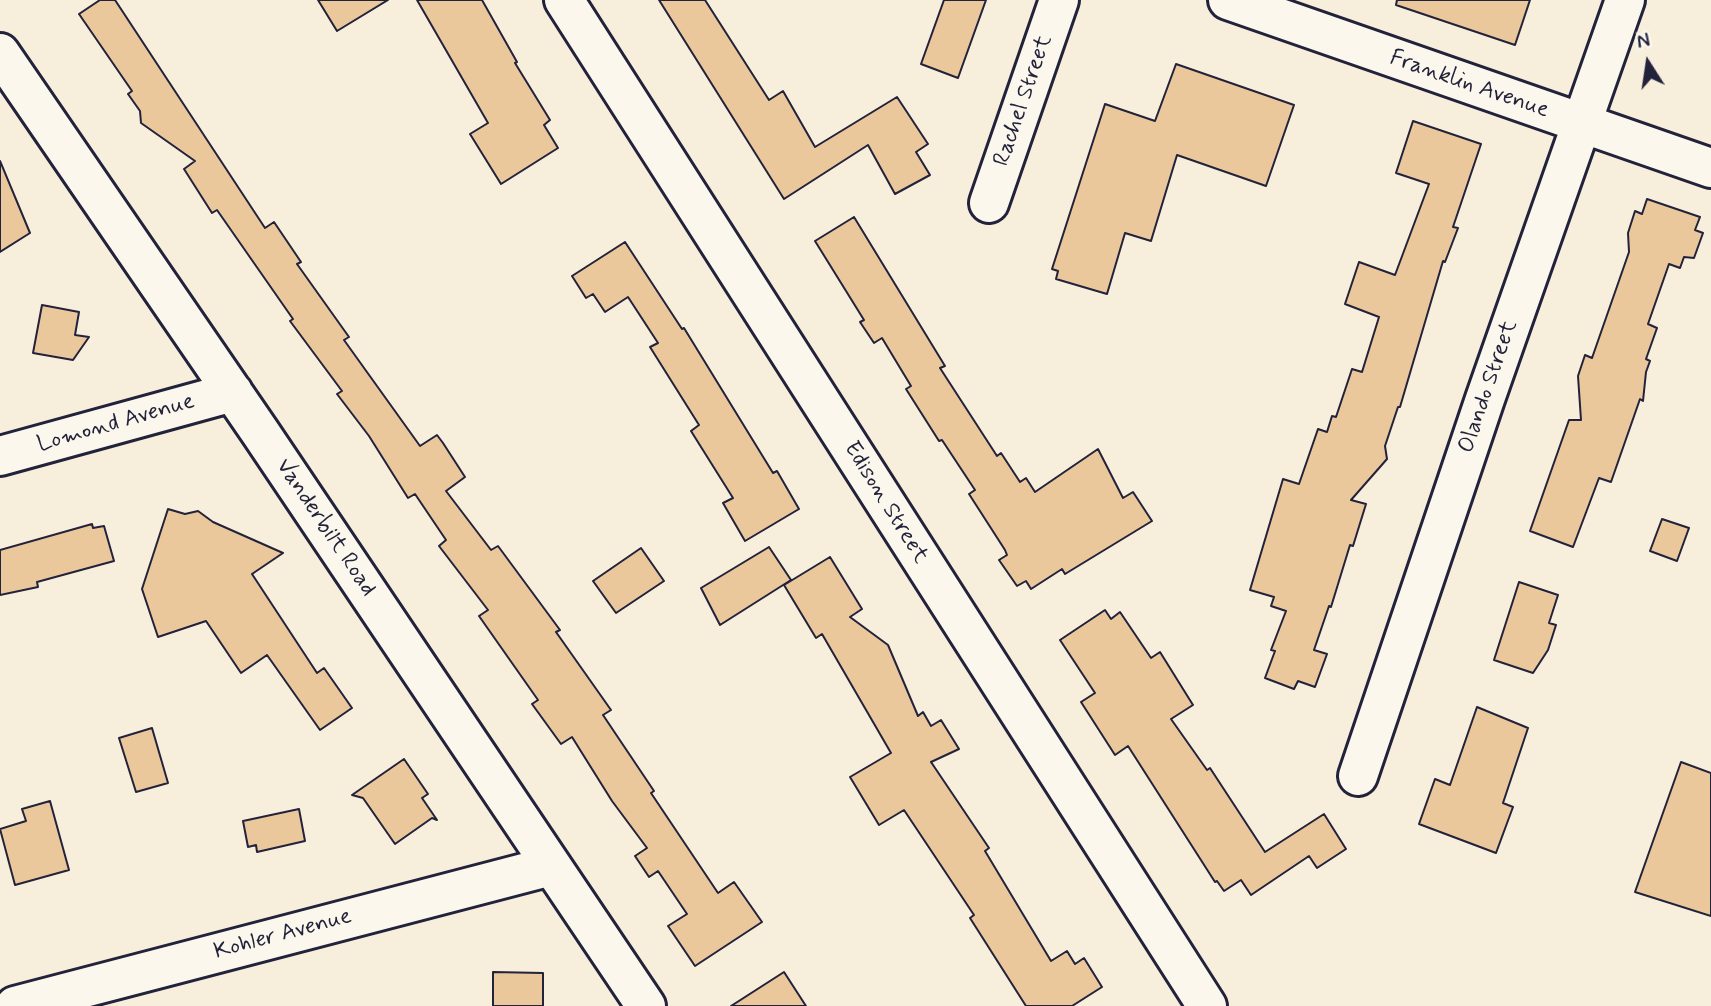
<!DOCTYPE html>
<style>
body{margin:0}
#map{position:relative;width:1711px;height:1006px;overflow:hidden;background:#f8eedc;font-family:Mynerve,sans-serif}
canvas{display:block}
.north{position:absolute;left:1613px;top:28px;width:70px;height:70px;-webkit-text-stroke:5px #fbf7ec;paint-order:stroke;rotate:348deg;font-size:19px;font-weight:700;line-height:28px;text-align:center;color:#22223b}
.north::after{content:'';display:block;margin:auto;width:24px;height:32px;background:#22223b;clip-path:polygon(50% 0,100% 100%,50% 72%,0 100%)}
</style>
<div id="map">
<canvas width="1711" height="1006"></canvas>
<div class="north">N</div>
</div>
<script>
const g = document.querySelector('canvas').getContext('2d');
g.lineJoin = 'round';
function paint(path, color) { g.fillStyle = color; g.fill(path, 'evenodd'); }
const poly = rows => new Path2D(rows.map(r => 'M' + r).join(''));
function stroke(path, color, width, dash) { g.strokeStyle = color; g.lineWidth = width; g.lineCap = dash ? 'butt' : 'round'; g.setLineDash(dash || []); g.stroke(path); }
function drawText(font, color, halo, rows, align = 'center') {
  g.font = font + ' Mynerve,sans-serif'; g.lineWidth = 6; g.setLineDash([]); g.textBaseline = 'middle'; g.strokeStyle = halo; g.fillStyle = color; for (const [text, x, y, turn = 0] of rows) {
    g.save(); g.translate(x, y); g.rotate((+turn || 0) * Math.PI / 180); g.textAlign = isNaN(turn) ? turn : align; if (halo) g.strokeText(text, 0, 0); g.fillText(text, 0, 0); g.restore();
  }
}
const building = poly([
 [100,0,115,0,265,228,274,222,301,262,297,264,349,337,344,340,420,446,437,435,443,443,465,477,446,491,491,550,498,546,560,630,556,632,611,710,603,715,654,791,651,793,718,893,734,882,762,922,695,966,668,926,687,914,658,871,649,877,635,856,647,848,612,801,572,737,561,744,532,704,538,700,479,616,488,610,439,546,446,540,415,494,408,498,369,436,337,394,342,391,290,321,293,319,217,210,212,213,184,169,195,161,141,123,140,111,128,94,132,91,79,14,100,0],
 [318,0,388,0,337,31,318,0],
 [417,0,482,0,517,62,515,63,550,120,544,125,558,148,501,184,470,134,488,123,417,0],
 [659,0,705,0,769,100,783,91,815,147,897,97,928,144,916,152,930,175,895,194,868,145,784,199,659,0],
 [944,0,986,0,958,78,921,64,944,0],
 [1397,0,1530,0,1515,45,1396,5,1397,0],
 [1176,64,1294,105,1266,186,1177,155,1151,241,1125,233,1107,294,1056,279,1058,271,1052,269,1105,104,1155,121,1176,64],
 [1413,121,1481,144,1453,227,1458,228,1445,262,1443,261,1400,407,1398,407,1385,446,1387,459,1351,500,1366,504,1353,546,1350,545,1331,607,1329,606,1314,650,1327,654,1315,687,1298,681,1294,689,1265,678,1275,651,1271,650,1286,611,1271,606,1274,597,1250,590,1283,479,1299,484,1318,429,1327,432,1332,416,1336,417,1352,369,1362,372,1379,317,1345,304,1359,262,1395,275,1429,184,1396,173,1413,121],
 [0,161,30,233,0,252,0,161],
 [1647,199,1700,217,1695,230,1703,233,1694,258,1684,257,1680,268,1669,264,1648,324,1657,328,1646,359,1650,361,1646,372,1643,401,1640,399,1611,482,1599,478,1573,547,1530,531,1569,420,1581,420,1578,376,1585,355,1592,358,1629,252,1628,233,1635,211,1642,214,1647,199],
 [854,217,945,366,940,368,997,456,1001,453,1020,482,1026,478,1035,492,1098,449,1123,498,1133,492,1152,521,1065,574,1062,569,1031,589,1026,581,1017,586,999,560,1007,555,1005,550,969,494,975,490,942,440,939,441,906,389,911,386,882,338,874,343,860,322,864,320,815,241,854,217],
 [625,242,682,329,684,328,773,473,777,471,799,509,745,541,723,503,733,498,691,431,699,425,650,347,658,343,628,297,605,312,593,294,586,298,572,276,625,242],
 [42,305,79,312,75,335,89,337,73,360,33,353,42,305],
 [168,509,185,514,198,511,213,522,283,553,252,574,317,673,324,668,352,708,320,730,267,655,241,673,206,621,158,637,142,589,168,509],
 [1662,519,1689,528,1677,561,1650,551,1662,519],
 [92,524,93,528,104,526,114,561,37,582,38,587,0,595,0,550,92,524],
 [769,547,791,580,720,625,701,588,769,547],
 [641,548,664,581,616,613,593,581,641,548],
 [830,557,862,609,850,617,888,645,918,716,923,712,931,726,941,720,959,749,931,762,989,848,985,851,1051,961,1067,951,1075,964,1084,958,1102,987,1072,1006,1026,1006,970,918,974,915,904,810,879,825,850,777,891,753,822,634,816,638,784,585,830,557],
 [1519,582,1558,595,1549,623,1556,625,1548,650,1533,673,1494,660,1519,582],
 [1105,610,1111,619,1120,612,1151,658,1160,652,1193,705,1171,719,1207,770,1210,768,1265,852,1324,814,1346,849,1317,868,1309,856,1251,895,1241,880,1224,891,1217,881,1215,882,1128,746,1115,755,1081,702,1095,693,1060,640,1105,610],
 [1477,707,1528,728,1503,803,1513,807,1496,853,1419,824,1435,779,1450,785,1477,707],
 [152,728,168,783,136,792,119,738,152,728],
 [404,759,428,794,422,798,437,820,432,818,395,844,363,798,352,795,404,759],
 [1681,762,1711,773,1711,916,1635,892,1681,762],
 [50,801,69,870,15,885,0,829,26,821,22,809,50,801],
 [299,809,305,841,257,852,256,845,248,847,243,821,299,809],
 [493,972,543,973,543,1006,493,1006,493,972],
 [784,972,806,1006,731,1006,784,972]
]);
const street = poly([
 [564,0,1207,1006],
 [1228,0,1711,168],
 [0,53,260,432,646,1006],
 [989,203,1059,0],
 [0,456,233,392],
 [1358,776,1485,399,1625,0],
 [15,1006,551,866]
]);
const streetNames = [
 ["Franklin Avenue",1469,85,19],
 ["Rachel Street",1024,101,-71],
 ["Olando Street",1489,387,-71],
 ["Lomond Avenue",116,424,-16],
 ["Edison Street",885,503,58],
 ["Vanderbilt Road",325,528,56],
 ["Kohler Avenue",283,935,-15]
];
paint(building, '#ebc89c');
stroke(building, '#22223b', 2);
stroke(street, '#22223b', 44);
stroke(street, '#fbf7ec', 38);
drawText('23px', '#22223b', '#fbf7ec', streetNames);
</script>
